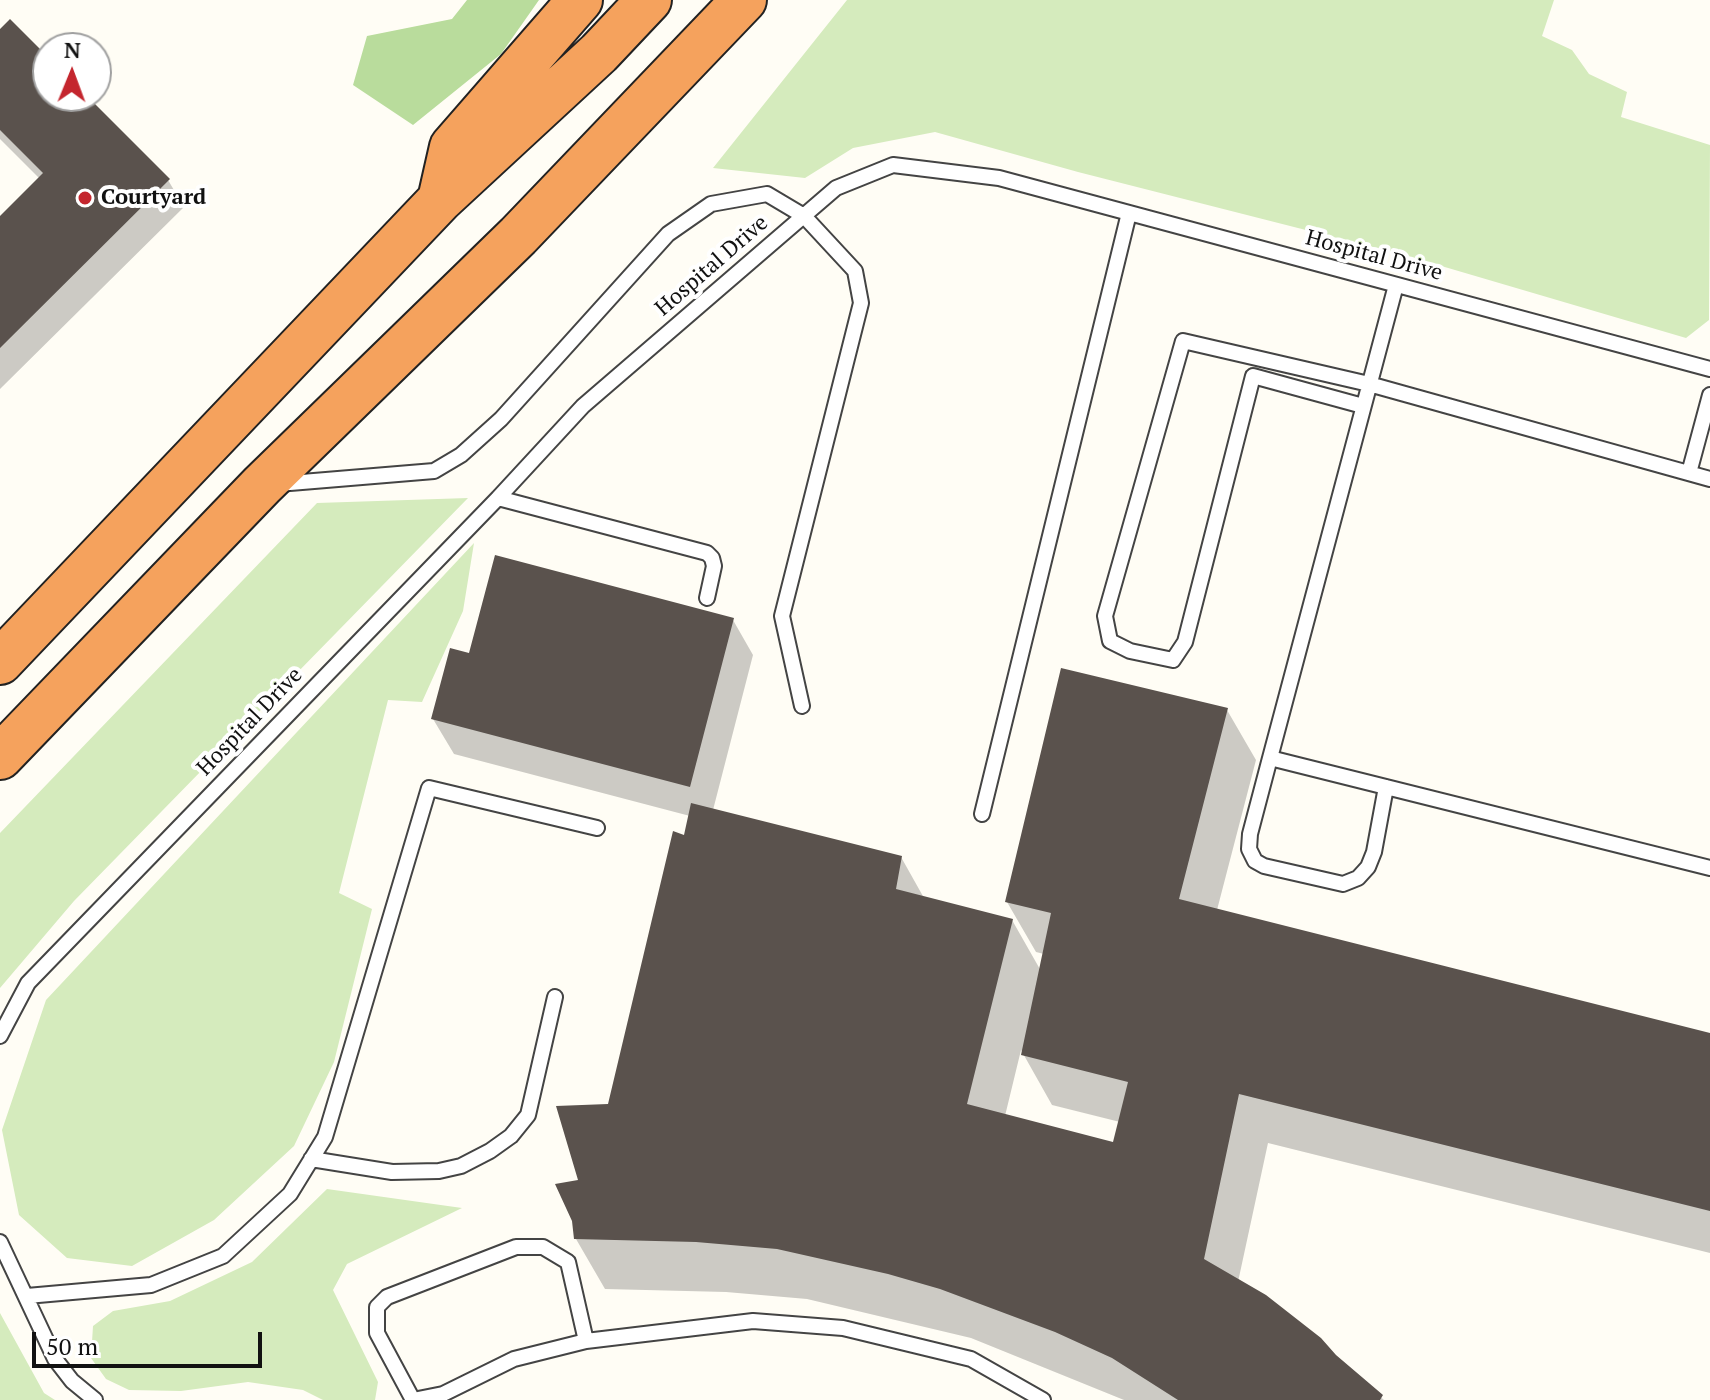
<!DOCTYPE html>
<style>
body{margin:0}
#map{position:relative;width:1710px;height:1400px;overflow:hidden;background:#fffdf5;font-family:"PT Serif",serif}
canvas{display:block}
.north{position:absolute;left:32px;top:32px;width:80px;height:80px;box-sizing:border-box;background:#fff;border:2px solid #a0a0a0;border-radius:50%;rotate:1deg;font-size:22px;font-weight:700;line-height:32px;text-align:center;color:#111}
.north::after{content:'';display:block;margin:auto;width:28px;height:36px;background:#c4262e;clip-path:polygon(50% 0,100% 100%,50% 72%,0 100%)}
.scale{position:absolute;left:32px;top:1332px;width:230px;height:36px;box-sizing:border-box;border:4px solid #111;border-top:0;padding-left:10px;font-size:24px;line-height:28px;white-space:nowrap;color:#111;-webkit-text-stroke:6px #fff;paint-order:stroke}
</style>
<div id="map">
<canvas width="1710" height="1400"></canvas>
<div class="north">N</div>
<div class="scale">50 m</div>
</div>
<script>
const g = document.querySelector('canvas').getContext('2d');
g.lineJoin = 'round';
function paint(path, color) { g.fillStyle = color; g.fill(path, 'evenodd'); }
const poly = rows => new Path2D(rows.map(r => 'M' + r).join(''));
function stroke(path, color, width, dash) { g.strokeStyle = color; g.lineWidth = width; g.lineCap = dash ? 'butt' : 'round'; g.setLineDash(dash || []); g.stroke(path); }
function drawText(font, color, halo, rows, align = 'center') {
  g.font = font + ' "PT Serif",serif'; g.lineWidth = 8; g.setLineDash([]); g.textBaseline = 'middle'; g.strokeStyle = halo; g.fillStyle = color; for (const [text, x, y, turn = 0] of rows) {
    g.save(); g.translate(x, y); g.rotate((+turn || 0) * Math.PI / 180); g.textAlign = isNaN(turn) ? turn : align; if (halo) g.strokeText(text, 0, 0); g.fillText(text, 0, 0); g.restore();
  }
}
const green = poly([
 [847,0,1554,0,1542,36,1572,50,1589,74,1627,92,1621,117,1710,145,1709,320,1686,338,1404,255,1078,172,935,132,853,148,805,178,713,168],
 [468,498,74,901,0,988,0,833,317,503],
 [474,543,463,611,422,702,388,700,339,893,372,909,334,1062,294,1146,214,1220,132,1266,67,1258,19,1215,2,1130,46,1000],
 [327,1189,462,1208,347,1264,333,1290,378,1382,375,1400,323,1400,303,1390,248,1382,181,1391,129,1390,106,1379,91,1358,93,1326,113,1311,170,1301,252,1262],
 [0,1313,44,1393,55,1400,0,1400]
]);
const forest = poly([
 [467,0,539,0,501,54,413,125,353,85,367,36,452,19]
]);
const shadow = poly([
 [0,32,48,60,48,96,84,96,168,180,184,207,0,389,0,219,40,179,0,139],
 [733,620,753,655,713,810,901,857,924,898,1012,920,1041,971,1044,954,1036,952,1007,902,1227,710,1256,760,1217,910,1710,1035,1710,1253,1268,1143,1238,1282,1335,1357,1384,1400,1124,1400,971,1338,807,1299,726,1292,605,1289,576,1239,610,1106,690,816,454,754,433,719,470,655],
 [1021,1050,1052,1105,1120,1122,1115,1144,1005,1116]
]);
const building = poly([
 [10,19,48,57,48,96,87,96,170,179,0,348,0,216,43,173,0,130,0,29],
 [495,555,734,618,690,787,431,719,450,648,469,653],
 [1061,668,1228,708,1179,899,1710,1033,1710,1211,1239,1094,1204,1259,1266,1295,1321,1338,1336,1355,1383,1395,1380,1400,1178,1400,1112,1358,1055,1332,940,1289,888,1274,777,1249,696,1242,574,1239,572,1221,555,1184,578,1180,556,1106,608,1104,673,831,684,835,691,803,902,856,896,889,1013,919,967,1104,1113,1142,1128,1082,1021,1055,1051,913,1005,902]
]);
const lane = poly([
 [1396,285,1270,758,1710,868],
 [1363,406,1253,376,1185,642,1173,660,1130,651,1110,641,1105,616,1183,341,1369,384,1710,479],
 [1689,473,1710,395],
 [278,484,434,471,461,455,501,419,668,234,711,204,767,194,804,216,855,271,861,303,782,616,802,706],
 [498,498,707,553,712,558,714,566,707,598],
 [1270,758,1250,834,1249,849,1255,861,1264,866,1343,884,1358,878,1368,867,1374,852,1386,787],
 [982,814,1129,213],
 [0,1036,28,983,498,498,583,406,836,188,893,165,999,178,1710,369],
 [311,1159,392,1172,439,1171,461,1166,490,1151,511,1136,528,1115,555,997],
 [0,1242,55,1359,72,1381,95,1400],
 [27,1296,151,1285,223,1256,290,1194,325,1137,429,788,597,828],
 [413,1400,443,1394,514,1359,586,1341,753,1321,843,1328,971,1359,1043,1400],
 [413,1400,377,1333,377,1307,387,1297,516,1247,543,1247,568,1262,586,1341]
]);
const highway = poly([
 [440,200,452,147,580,0],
 [0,662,440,200,599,53,649,0],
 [0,757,262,485,518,236,744,0]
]);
const markers = [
 [85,198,8,"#c4262e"]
];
const poiNames = [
 ["Courtyard",101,198]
];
const streetNames = [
 ["Hospital Drive",1374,256,15],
 ["Hospital Drive",712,266,-41],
 ["Hospital Drive",250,722,-46]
];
paint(green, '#d5ebbd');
paint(forest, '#b9dc9c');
paint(shadow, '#0003');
paint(building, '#5a524d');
stroke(lane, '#444', 18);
stroke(highway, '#222', 48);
stroke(lane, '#fff', 14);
stroke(highway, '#f5a25d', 44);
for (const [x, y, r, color] of markers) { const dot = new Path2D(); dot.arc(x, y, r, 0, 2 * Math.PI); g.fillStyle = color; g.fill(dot); stroke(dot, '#fff', 3); }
drawText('bold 22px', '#111', '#fff', poiNames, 'left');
drawText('22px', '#111', '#fff', streetNames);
</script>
